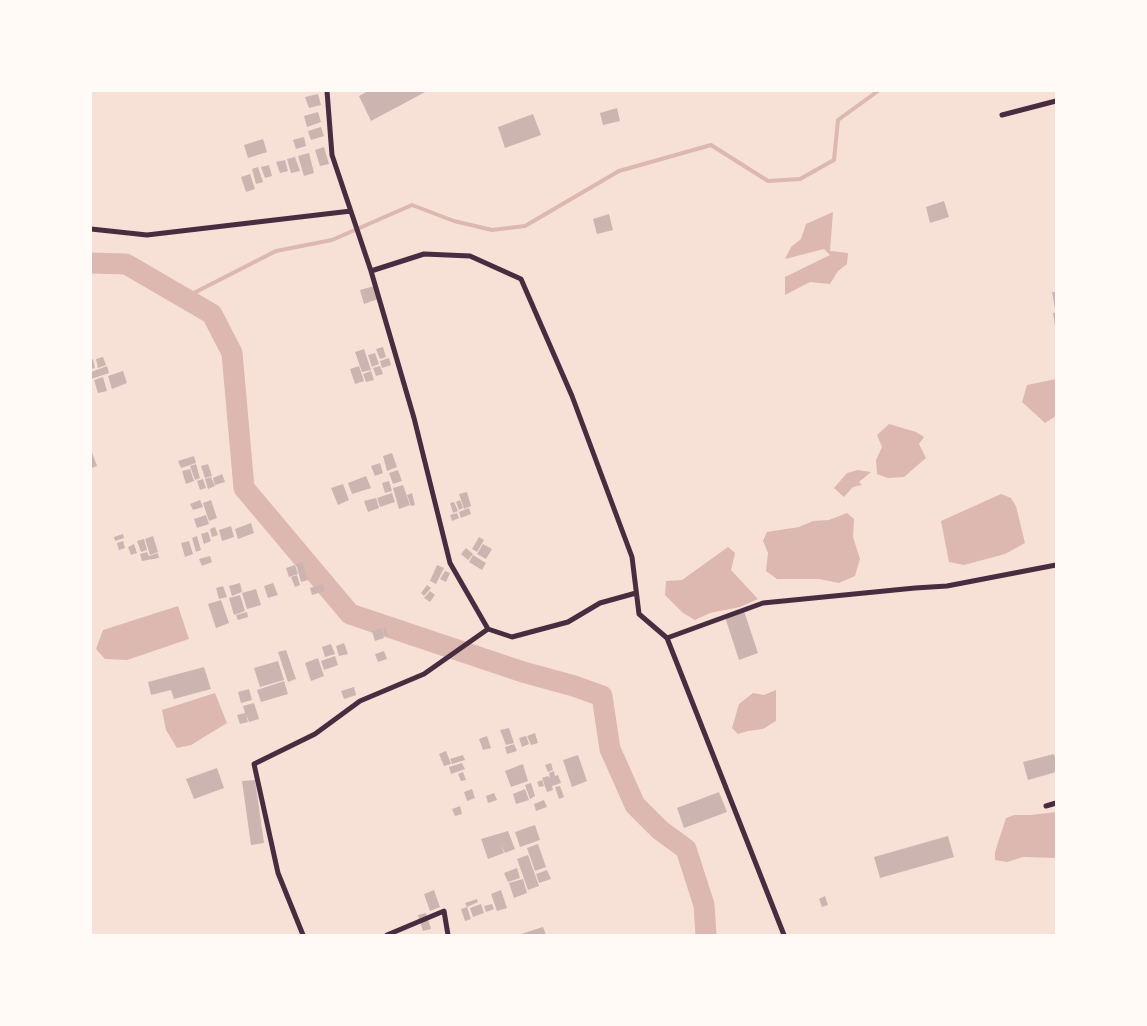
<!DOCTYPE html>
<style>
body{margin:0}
#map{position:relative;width:1147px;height:1026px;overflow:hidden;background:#f7e1d7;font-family:"PT Sans",sans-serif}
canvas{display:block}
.frame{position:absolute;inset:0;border:92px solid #fffaf5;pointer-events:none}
</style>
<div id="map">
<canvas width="1147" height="1026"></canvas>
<div class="frame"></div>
</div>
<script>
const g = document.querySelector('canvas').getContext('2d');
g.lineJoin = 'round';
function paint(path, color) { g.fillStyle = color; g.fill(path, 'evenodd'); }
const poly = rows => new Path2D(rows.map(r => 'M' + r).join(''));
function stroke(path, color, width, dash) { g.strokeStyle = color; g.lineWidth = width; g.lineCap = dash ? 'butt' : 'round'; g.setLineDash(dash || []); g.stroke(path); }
const water = poly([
 [833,212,830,251,848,253,847,264,838,271,830,284,810,282,785,295,785,277,830,255,824,249,785,259,791,247,801,239,806,224],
 [1056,379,1056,416,1045,423,1022,402,1027,385],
 [889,424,916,432,924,437,919,444,926,458,904,477,888,478,877,474,876,460,882,447,877,435],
 [858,470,871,472,859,482,862,485,853,487,844,497,834,488,847,473],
 [1001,494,1011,498,1016,506,1025,543,1005,554,964,565,949,562,941,521],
 [847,513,854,519,853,537,860,559,855,576,839,583,819,579,777,579,766,571,768,553,763,541,767,532,799,527,813,521,829,520],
 [728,547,735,553,731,570,758,599,740,607,710,613,695,620,683,613,665,595,666,581,682,580],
 [178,606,189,639,127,660,105,659,96,649,103,630],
 [776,690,776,721,763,729,748,731,738,734,732,728,739,704,753,693,764,695],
 [215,693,227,723,191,745,177,748,166,730,162,710],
 [1056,812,1056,858,1023,857,1007,862,995,860,995,852,1006,818,1014,815,1031,815]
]);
const stream = poly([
 [184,298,276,251,332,240,412,205,454,221,492,230,525,226,619,171,711,145,768,181,800,179,834,160,838,120,878,91]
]);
const river = poly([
 [91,263,126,264,212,314,232,353,244,488,350,614,523,672,574,686,602,696,610,749,635,805,660,830,686,849,704,905,706,935]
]);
const building = poly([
 [368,91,427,91,371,121,359,96],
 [318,94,321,105,309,108,305,97],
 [617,108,620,121,603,125,600,113],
 [318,112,321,122,307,127,304,116],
 [533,114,541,135,505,148,498,127],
 [321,127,324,136,311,140,308,131],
 [304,137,306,146,296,149,293,140],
 [263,139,267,152,248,158,244,145],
 [324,147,329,164,320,166,315,150],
 [309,153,314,173,304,176,298,156],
 [295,157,300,171,291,173,287,159],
 [285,160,288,171,280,173,276,162],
 [269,165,272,176,265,178,261,167],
 [258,167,263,182,256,184,252,169],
 [250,174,255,189,246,192,241,177],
 [944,201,949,217,930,223,926,207],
 [609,214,613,230,597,234,593,219],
 [374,286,378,299,364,304,360,290],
 [1052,292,1056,292,1056,309,1055,309],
 [1056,312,1056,326,1055,326,1053,313],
 [383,347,386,357,380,359,376,349],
 [364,349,371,370,362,372,355,352],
 [375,353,379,364,372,367,368,355],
 [103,357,106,365,98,368,96,359],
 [389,358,391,365,382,368,380,361],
 [93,359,95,368,91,369,91,360],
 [107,366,109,373,91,379,91,372],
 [359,366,364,381,355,384,350,369],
 [380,366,383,374,376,376,373,368],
 [123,371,127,383,112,389,108,376],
 [371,371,374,380,366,382,363,374],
 [103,377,107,391,98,393,94,380],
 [91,450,97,466,91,468],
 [392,453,397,467,387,471,383,456],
 [194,456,196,463,181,468,178,461],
 [380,463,383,473,375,476,371,466],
 [196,464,200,478,195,480,190,466],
 [208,464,212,476,205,478,201,466],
 [190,469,194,481,186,484,182,471],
 [398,470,402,481,393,484,389,473],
 [222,474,225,482,215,485,213,478],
 [366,476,371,488,352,494,348,483],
 [211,477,215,486,208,489,205,479],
 [203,479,206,488,200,490,197,481],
 [389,481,392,491,385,493,382,483],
 [343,484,349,500,338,505,331,488],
 [403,485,410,505,399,509,393,488],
 [467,492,471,506,464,509,459,494],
 [392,493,395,502,380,507,377,498],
 [412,493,415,505,411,506,407,495],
 [376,498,379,508,368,512,364,501],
 [200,500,203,507,193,510,190,504],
 [211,500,217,518,209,521,203,503],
 [460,500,463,508,459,510,456,502],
 [454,502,458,511,453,513,450,503],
 [469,508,471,514,461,518,459,512],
 [457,513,459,518,452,521,450,515],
 [206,515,209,524,197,528,194,519],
 [251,523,254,533,238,539,235,529],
 [231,526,234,537,222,541,219,530],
 [215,527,218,535,212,537,210,529],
 [208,532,211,541,204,544,201,534],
 [123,534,124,538,115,541,114,537],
 [153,536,158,552,150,555,145,539],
 [197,536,201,550,196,552,192,538],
 [479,537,484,540,477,552,472,549],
 [144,539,147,550,141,552,137,541],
 [123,541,125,548,119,550,117,543],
 [189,541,193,554,185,557,181,543],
 [134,544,137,553,131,555,128,547],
 [483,544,492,549,486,559,477,554],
 [466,548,473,554,468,560,461,554],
 [147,552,149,556,158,553,159,558,142,561,140,554],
 [473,555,486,563,482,570,469,562],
 [210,556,212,562,202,566,199,559],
 [302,562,308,580,301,582,296,564],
 [295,565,298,574,289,577,286,568],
 [437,565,444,568,436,584,430,581],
 [445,571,450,573,446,582,440,579],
 [297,575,300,585,295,587,291,577],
 [240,583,242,592,232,596,229,586],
 [273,583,278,595,268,598,264,586],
 [323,584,325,591,312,595,310,588],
 [427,585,431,588,424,596,421,593],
 [223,586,227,597,219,599,216,588],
 [256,589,261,605,247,609,242,593],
 [430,591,435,595,430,602,424,598],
 [240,595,245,611,234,615,229,598],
 [221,600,229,623,216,628,208,604],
 [744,611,758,653,739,660,725,617],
 [247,612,248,617,238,620,236,615],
 [385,627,388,636,385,636,383,628],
 [381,628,384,638,375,641,372,631],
 [344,643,348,654,339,656,336,646],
 [331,644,335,654,325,657,322,647],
 [286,650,296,679,288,682,278,652],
 [384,651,387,659,378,662,375,654],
 [335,656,338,665,324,670,321,661],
 [318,658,324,676,311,681,305,663],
 [278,661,284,680,260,687,254,668],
 [204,667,211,689,174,699,171,690,151,695,148,682],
 [284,681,288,694,261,702,257,690],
 [354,687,356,695,344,699,341,691],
 [249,689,252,700,241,703,238,692],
 [254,703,259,719,249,722,246,714,248,722,240,724,237,715,245,713,243,706],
 [509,728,514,743,506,745,500,730],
 [535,733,538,743,531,745,527,736],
 [487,736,491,748,483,750,479,739],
 [526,736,529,744,522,747,519,738],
 [514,744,517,751,507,754,505,747],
 [446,751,451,764,444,766,439,754],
 [1054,754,1056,761,1056,772,1028,780,1023,762],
 [463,755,465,760,452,764,450,759],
 [578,755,587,781,572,787,563,760],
 [462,763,465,769,451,774,449,767],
 [551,763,553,770,548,772,545,765],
 [523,764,528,781,511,787,505,771],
 [217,768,224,788,194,799,186,779],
 [554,771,555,776,558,775,561,783,552,786,553,790,547,792,542,778,548,776,550,778,549,773],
 [463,772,466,780,461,781,458,774],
 [255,780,264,843,251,845,242,781],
 [542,780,544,786,539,787,537,782],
 [531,783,535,796,530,799,525,785],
 [560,786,564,797,559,799,555,787],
 [472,789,475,798,467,801,464,792],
 [525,789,529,800,516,804,513,794],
 [719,792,727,812,684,828,677,808],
 [494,793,497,800,488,803,486,796],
 [544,800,547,807,536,811,534,804],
 [460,806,462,814,455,816,452,809],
 [535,825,540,840,520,847,515,832],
 [508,831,515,849,505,853,501,845,504,853,488,859,481,839],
 [948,836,954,857,880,878,874,857],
 [538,844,546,867,535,871,527,848],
 [528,855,539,886,528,890,517,859],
 [517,868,520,878,508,882,504,873],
 [547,870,551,879,539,883,536,874],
 [523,879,527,893,514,898,509,883],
 [434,890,440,907,430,911,424,894],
 [501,890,507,908,497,911,491,894],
 [825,896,828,905,822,907,819,899],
 [477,899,478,902,467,907,465,903],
 [481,904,484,913,473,917,470,908],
 [492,904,494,909,486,912,484,906],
 [467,907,471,919,465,921,461,909],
 [426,913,431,929,423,931,418,915],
 [543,927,546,935,521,935,521,934]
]);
const minor = poly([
 [327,91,332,155,371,271,414,418,450,563,488,629],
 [1002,115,1056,101],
 [91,229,147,235,351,211],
 [371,271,424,254,470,256,521,279,572,396,632,557,639,614,667,638,784,935],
 [667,638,763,603,915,588,947,586,1056,565],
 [1046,806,1056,803],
 [303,935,278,873,254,764,315,734,360,701,424,674,488,629,512,637,568,622,600,603,636,593],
 [387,935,444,911,448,935]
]);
paint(water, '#dcb8b0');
stroke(stream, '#dcb8b0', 4);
stroke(river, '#dcb8b0', 21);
paint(building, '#ccb4b1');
stroke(minor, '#4a2c40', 5);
</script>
